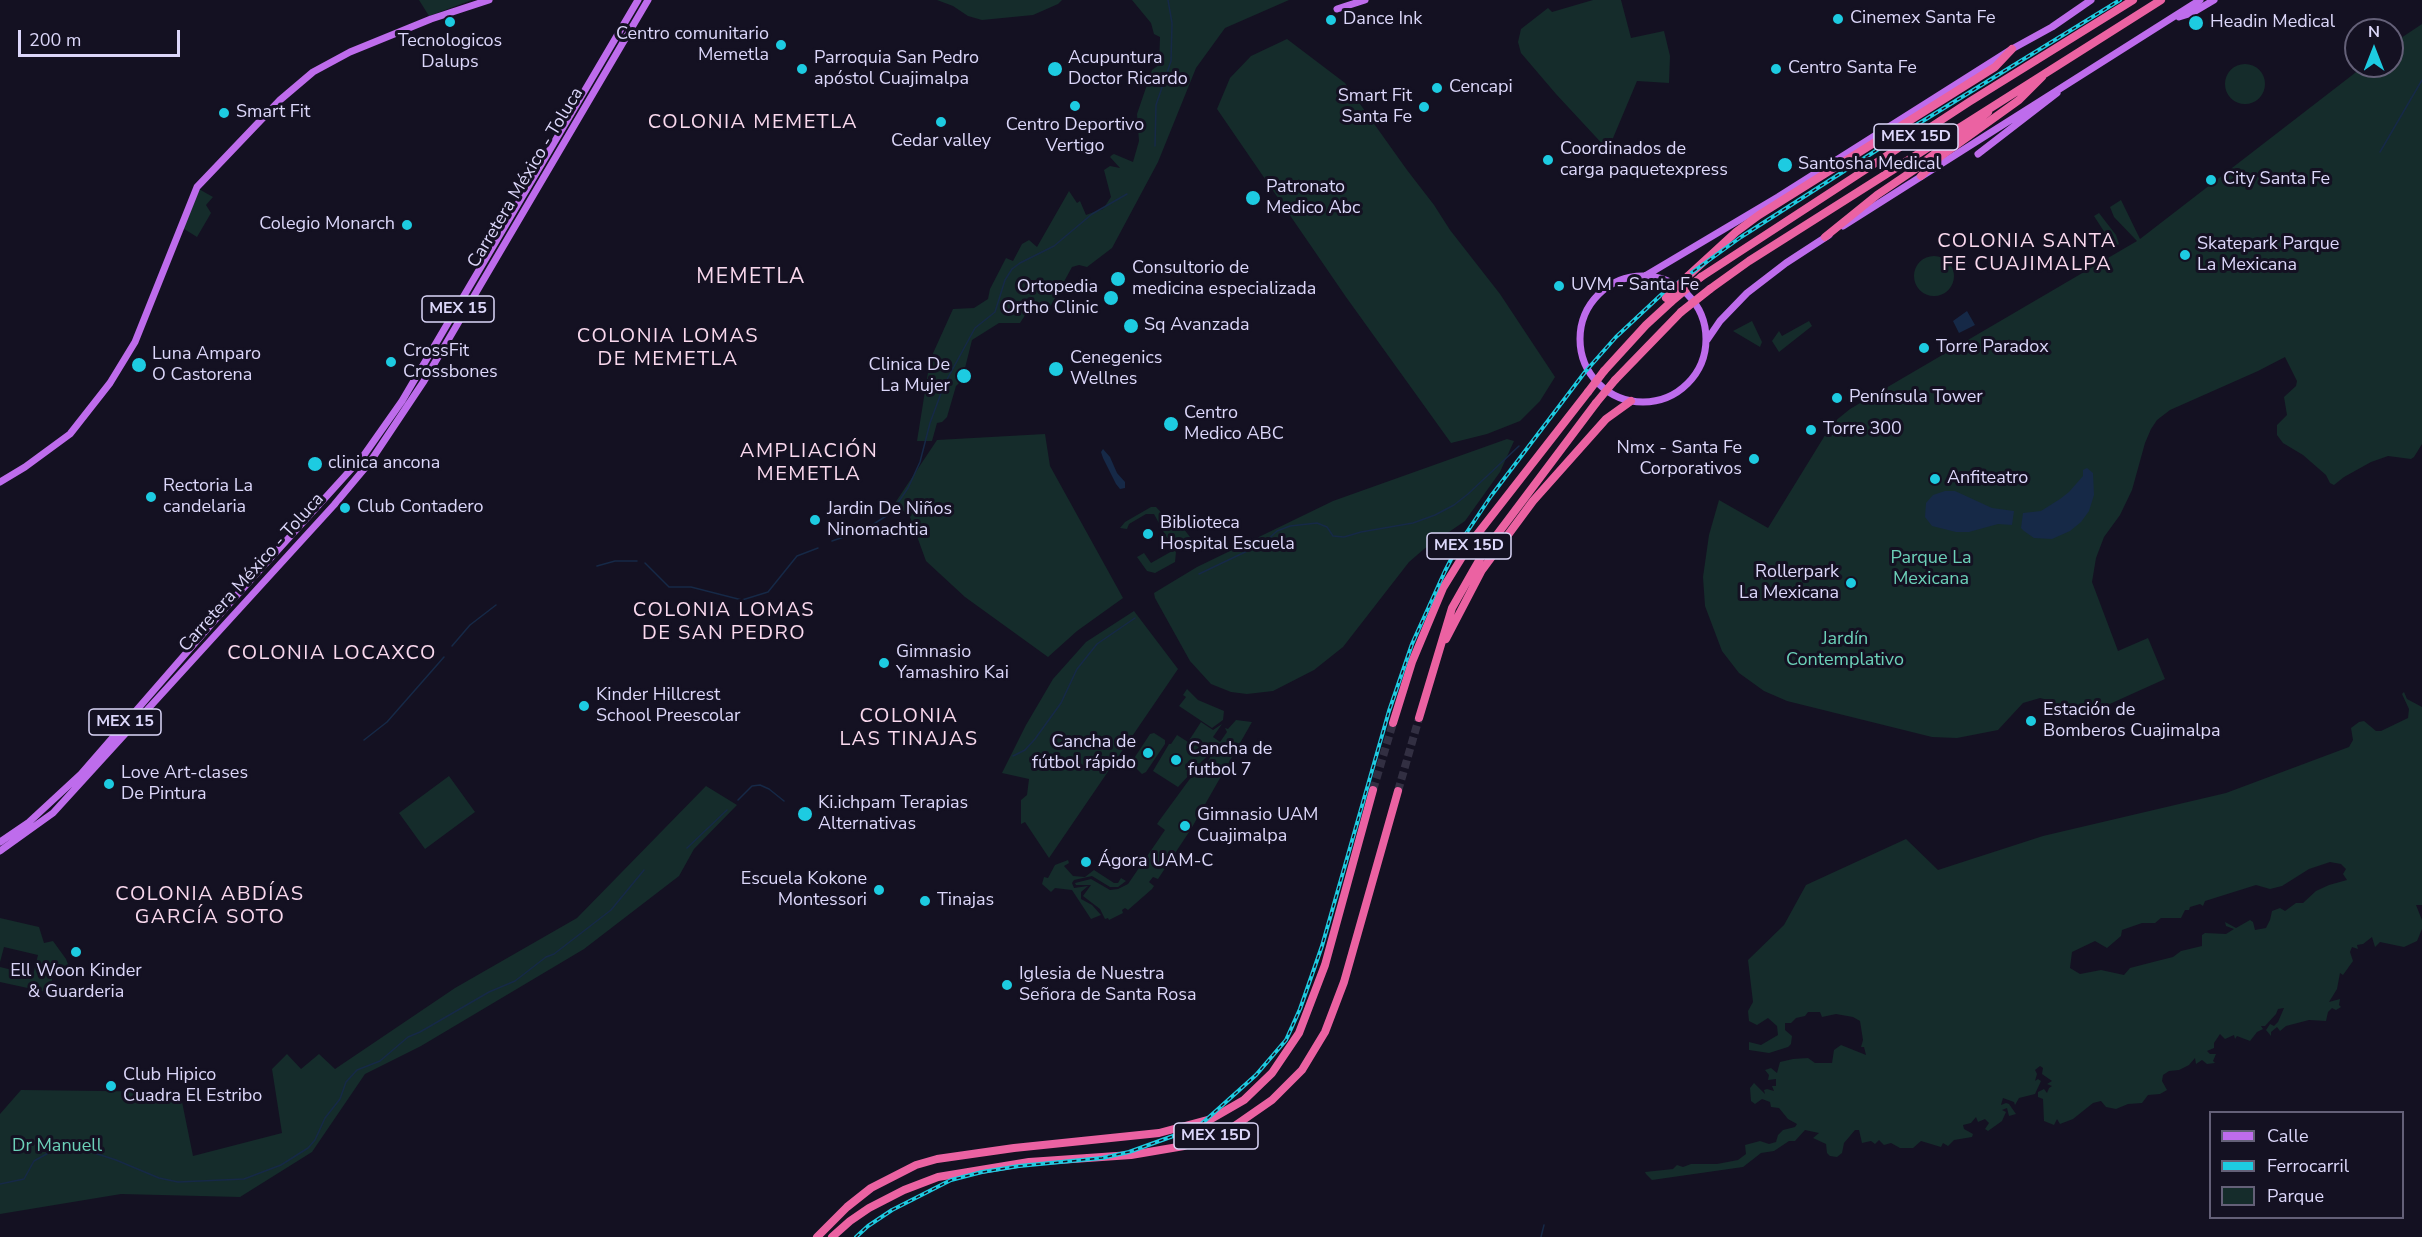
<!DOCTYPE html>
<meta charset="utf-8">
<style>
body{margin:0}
#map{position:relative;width:2422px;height:1237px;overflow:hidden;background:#141122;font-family:"Nunito Sans",sans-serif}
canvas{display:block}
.legend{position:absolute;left:2209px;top:1111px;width:195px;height:108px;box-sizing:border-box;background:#141122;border:2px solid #646078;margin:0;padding:8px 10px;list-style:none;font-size:18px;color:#dcd7fa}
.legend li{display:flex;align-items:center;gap:12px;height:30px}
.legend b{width:30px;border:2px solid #646078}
.north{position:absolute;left:2344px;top:18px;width:60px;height:60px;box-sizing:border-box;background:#141122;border:2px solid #646078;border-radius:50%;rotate:0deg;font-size:16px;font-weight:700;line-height:24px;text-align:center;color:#dcd7fa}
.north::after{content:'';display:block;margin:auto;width:21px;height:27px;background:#1dcbe1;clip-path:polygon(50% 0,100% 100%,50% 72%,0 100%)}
.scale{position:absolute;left:18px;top:30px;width:162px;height:27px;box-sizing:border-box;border:3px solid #dcd7fa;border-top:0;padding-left:8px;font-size:18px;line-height:21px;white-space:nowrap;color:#dcd7fa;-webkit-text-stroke:4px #141122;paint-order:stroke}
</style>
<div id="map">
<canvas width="2422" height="1237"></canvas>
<ul class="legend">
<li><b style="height:8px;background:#be6cec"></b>Calle</li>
<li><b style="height:8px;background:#1dcbe1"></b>Ferrocarril</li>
<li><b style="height:16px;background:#152c2b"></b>Parque</li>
</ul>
<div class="north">N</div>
<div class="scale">200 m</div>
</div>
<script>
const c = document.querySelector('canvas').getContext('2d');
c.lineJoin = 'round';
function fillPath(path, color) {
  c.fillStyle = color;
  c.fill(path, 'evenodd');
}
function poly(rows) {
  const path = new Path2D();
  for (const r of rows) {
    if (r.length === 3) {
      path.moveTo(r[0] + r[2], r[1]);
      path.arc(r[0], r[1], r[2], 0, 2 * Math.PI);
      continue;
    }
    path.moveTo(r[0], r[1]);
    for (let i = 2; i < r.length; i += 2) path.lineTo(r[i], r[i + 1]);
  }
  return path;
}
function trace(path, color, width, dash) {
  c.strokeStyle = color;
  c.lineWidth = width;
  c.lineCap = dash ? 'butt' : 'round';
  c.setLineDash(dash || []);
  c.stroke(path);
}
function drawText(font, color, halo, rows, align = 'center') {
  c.font = font + ' "Nunito Sans",sans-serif';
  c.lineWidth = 6;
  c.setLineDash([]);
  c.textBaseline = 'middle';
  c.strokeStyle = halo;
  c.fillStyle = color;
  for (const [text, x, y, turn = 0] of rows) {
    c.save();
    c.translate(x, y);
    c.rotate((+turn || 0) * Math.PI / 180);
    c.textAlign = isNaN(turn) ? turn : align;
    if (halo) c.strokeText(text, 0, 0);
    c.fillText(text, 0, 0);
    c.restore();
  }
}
const green = poly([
 [419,0,472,0,429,16],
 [937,0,1062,0,1058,4,1033,15,982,20,968,16,953,6],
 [1132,0,1289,0,1225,28,1196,68,1158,162,1112,248,1087,267,1079,265,1072,267,1049,309,1033,303,1020,323,999,323,972,340,962,380,956,386,947,417,942,422,937,423,932,441,917,441,930,360,953,309,974,308,988,299,990,289,1006,258,1013,261,1022,244,1029,240,1037,247,1069,191,1077,203,1080,201,1086,215,1103,209,1111,197,1104,170,1110,166,1120,168,1110,157,1112,155,1114,154,1133,162,1139,141,1137,114,1152,70,1159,65,1160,37,1154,34,1151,23],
 [1593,0,1621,0,1631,38,1664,31,1670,56,1669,83,1637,81,1608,150,1556,94,1521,53,1518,42,1521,29,1548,8,1552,12],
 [2422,24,2422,444,2414,457,2411,459,2388,456,2371,462,2344,477,2334,485,2330,483,2326,475,2303,455,2283,443,2277,435,2277,425,2287,415,2284,397,2296,386,2297,381,2285,357,2258,371,2170,410,2157,420,2151,429,2145,443,2132,490,2120,515,2104,537,2096,558,2092,582,2118,651,2148,638,2165,679,2083,716,2070,715,2048,700,2040,698,2023,703,1998,730,1957,738,1932,737,1787,701,1764,691,1739,673,1722,651,1705,606,1703,577,1709,535,1719,500,1768,528,1827,432,1834,422,1850,409,2137,241,2114,217,2110,207,2121,200,2140,239,2364,66,2392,66,2392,44],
 [1287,39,1345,83,1407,170,1434,205,1450,230,1500,294,1555,377,1540,401,1520,421,1487,434,1451,443,1346,297,1217,109,1230,78,1251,56],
 [2245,84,20],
 [197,188,213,197,206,205,211,213,197,237,181,227],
 [2099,213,2116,235,2119,244,2114,247,2094,216],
 [1934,276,20],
 [1752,321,1762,342,1760,347,1733,331],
 [1809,321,1812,326,1779,352,1772,341,1779,331,1782,336],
 [1045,434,1050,466,1123,598,1077,631,1048,657,965,597,926,561,910,517,895,503,937,440],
 [1507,439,1514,441,1500,472,1465,521,1424,549,1409,562,1343,647,1314,670,1273,691,1247,694,1231,692,1211,684,1190,661,1155,598,1154,593,1197,567,1333,501],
 [1151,507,1156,507,1169,521,1180,524,1190,537,1189,542,1177,549,1170,538,1167,538,1154,514,1146,514,1129,524,1127,529,1120,528,1125,522],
 [1174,550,1176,552,1175,562,1155,573,1147,571,1137,557,1144,553,1151,563],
 [1134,611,1178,669,1049,858,1025,822,1021,824,1021,800,1027,795,1029,779,1002,773,1026,725,1053,679,1086,642],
 [1187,689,1198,700,1224,711,1223,720,1212,728,1179,706,1186,697,1183,695],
 [2404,692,2407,699,2422,707,2422,905,2416,905,2422,920,2422,929,2417,941,2404,947,2380,942,2375,947,2372,937,2363,944,2357,945,2358,949,2352,947,2350,952,2353,961,2343,975,2340,973,2337,989,2329,1002,2340,999,2339,1005,2341,1007,2336,1010,2332,1008,2328,1012,2326,1021,2309,1020,2286,1026,2280,1031,2277,1027,2271,1032,2271,1036,2266,1030,2270,1024,2274,1026,2278,1022,2284,1008,2278,1009,2276,1014,2265,1026,2261,1026,2263,1029,2257,1032,2250,1041,2237,1036,2235,1039,2234,1035,2225,1039,2220,1034,2214,1043,2214,1048,2207,1051,2210,1054,2216,1054,2213,1061,2215,1063,2207,1064,2202,1060,2196,1064,2195,1058,2189,1065,2179,1070,2169,1071,2163,1075,2162,1081,2167,1090,2160,1094,2148,1095,2142,1103,2128,1104,2116,1109,2106,1107,2101,1101,2093,1103,2073,1119,2060,1124,2057,1119,2054,1125,2044,1121,2043,1099,2038,1097,2038,1092,2044,1089,2047,1093,2049,1088,2052,1086,2047,1084,2052,1081,2042,1074,2043,1068,2040,1066,2035,1070,2037,1074,2035,1081,2038,1079,2041,1081,2035,1094,2019,1098,2015,1105,2014,1102,2003,1098,2001,1105,2006,1103,2009,1104,2016,1114,2009,1116,2007,1108,2002,1110,2006,1112,2002,1121,1988,1131,1985,1129,1989,1123,1985,1119,1978,1122,1976,1117,1971,1123,1963,1125,1964,1129,1973,1134,1972,1137,1954,1140,1948,1146,1943,1143,1941,1147,1921,1141,1913,1148,1900,1148,1891,1143,1884,1145,1879,1140,1875,1144,1871,1141,1862,1143,1859,1130,1855,1130,1844,1143,1842,1153,1837,1157,1830,1156,1827,1153,1826,1144,1813,1138,1819,1133,1805,1130,1795,1141,1789,1141,1774,1151,1761,1153,1743,1167,1652,1180,1646,1174,1645,1172,1673,1169,1677,1165,1683,1167,1691,1164,1717,1164,1738,1160,1746,1154,1745,1145,1760,1141,1769,1144,1776,1142,1778,1135,1783,1130,1795,1127,1797,1124,1788,1119,1779,1108,1771,1107,1770,1102,1762,1099,1755,1104,1751,1101,1750,1088,1754,1083,1765,1094,1764,1090,1767,1089,1774,1091,1772,1086,1776,1086,1776,1079,1768,1080,1769,1075,1765,1070,1771,1068,1777,1073,1780,1062,1793,1059,1808,1058,1815,1063,1832,1063,1834,1050,1841,1045,1866,1055,1864,1047,1861,1047,1863,1040,1860,1021,1853,1017,1836,1014,1822,1017,1820,1012,1808,1012,1805,1016,1796,1018,1791,1023,1785,1023,1785,1030,1792,1036,1791,1044,1788,1047,1769,1053,1749,1050,1749,1042,1761,1045,1778,1035,1777,1026,1768,1018,1757,1025,1749,1021,1748,1011,1753,1002,1748,960,1784,925,1806,885,1906,839,1938,870,2043,836,2226,793,2349,747,2353,740,2351,728,2359,722,2364,721,2376,731,2381,731,2408,718,2409,709,2402,694],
 [2330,862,2341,864,2346,869,2343,874,2347,880,2329,885,2316,891,2303,903,2296,903,2285,911,2280,908,2272,911,2270,920,2266,928,2255,930,2253,922,2250,920,2236,928,2225,922,2226,926,2234,929,2226,934,2205,933,2202,935,2202,946,2181,951,2173,957,2157,961,2130,968,2124,975,2101,970,2080,974,2070,968,2072,952,2095,941,2107,948,2121,936,2122,930,2142,923,2155,923,2161,918,2181,918,2185,910,2189,910,2190,907,2200,904,2203,906,2205,901,2256,885,2270,889,2282,886,2309,869],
 [1236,720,1252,722,1191,829,1158,879,1153,877,1149,882,1154,886,1152,889,1128,910,1125,908,1122,910,1123,913,1109,920,1108,918,1105,919,1100,909,1083,896,1091,885,1076,885,1075,883,1091,879,1110,890,1118,889,1128,884,1165,830,1157,824,1159,821,1189,780,1208,761,1214,751,1202,761,1178,787,1153,771,1169,744,1171,744,1177,735,1188,742,1201,722,1213,730,1222,724,1213,737,1220,742,1227,732,1225,728,1228,729],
 [1154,733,1165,740,1165,744,1146,772,1142,774,1131,763,1150,734],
 [449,776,475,812,425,849,399,813],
 [706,786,737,805,694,849,679,876,584,949,421,1046,365,1074,312,1152,240,1197,121,1194,0,1214,0,1114,21,1090,180,1092,193,1156,282,1133,272,1069,287,1054,301,1069,319,1054,335,1069,455,988,577,918],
 [1068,860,1069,863,1064,866,1073,876,1085,877,1094,870,1114,883,1118,883,1121,878,1126,881,1118,887,1110,887,1092,876,1074,880,1072,883,1074,888,1088,886,1081,892,1081,899,1092,905,1101,915,1091,919,1072,890,1055,888,1051,892,1042,884,1044,877,1048,878,1055,865],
 [0,918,39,927,44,943,53,941,66,959,72,975,54,971,50,989,46,992,0,982,0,967,33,975,38,955,4,947,0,962]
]);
const water = poly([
 [1967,311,1975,325,1959,333,1953,321],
 [1103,449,1110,457,1117,473,1125,482,1125,488,1120,489,1116,484,1103,458,1101,452],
 [2087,468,2093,473,2094,495,2089,511,2081,522,2070,531,2052,539,2034,538,2024,531,2021,528,2023,513,2041,511,2060,499,2069,492,2083,476,2083,470],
 [1945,491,1955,491,1992,508,2014,511,2012,525,1998,524,1969,532,1956,532,1932,526,1925,517,1926,503,1933,495]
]);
const stream = poly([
 [1155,146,1156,105,1171,61,1172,23,1168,0],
 [2380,152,2422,80],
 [832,541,864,530,891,513,908,488,920,462,930,423,944,385,975,328,995,312,1005,280,1012,269,1020,263,1054,246,1092,214,1127,194],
 [645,563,669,587,691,587,742,600,768,592,797,556,818,548],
 [597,566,615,561,637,561],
 [1199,574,1264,543,1277,531,1290,526,1317,523,1327,527,1333,536,1344,537,1361,532,1413,523,1435,515,1454,505,1468,494,1519,446],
 [452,646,470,625,496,605],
 [364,740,387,722,444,657],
 [1013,756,1025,750,1035,739,1061,703,1077,669,1097,644,1135,618],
 [738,800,752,786,760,785,769,789,784,801],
 [687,848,727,810],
 [0,1184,24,1179,34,1161,59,1147,70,1145,116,1160,159,1178,178,1182,244,1179,281,1165,308,1148,315,1140,325,1118,340,1099,346,1082,357,1070,380,1061,408,1037,420,1032,489,992,515,981,546,957,554,954,611,910,644,870],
 [1541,1237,1544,1225]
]);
const highwayTunnel = poly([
 [1373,790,1393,723],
 [1398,791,1419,718]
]);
const major = poly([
 [1337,9,1365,0],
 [2179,17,2192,13,2214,0],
 [1978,154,2057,93],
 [1843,226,2200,0],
 [1643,339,63],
 [1645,276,1778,197,2012,49,2052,27,2091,0],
 [1707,340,1720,321,1747,293,1786,263,1829,235],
 [0,482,25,467,70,434,110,383,135,342,197,187,280,100,313,72,350,52,431,19,489,0],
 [0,842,28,823,81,774,228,605,364,455,402,401,638,0],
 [0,851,53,813,334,505,370,462,424,381,648,0]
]);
const highway = poly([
 [1921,176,1941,156,2019,100,2042,77],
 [1825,237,1877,195,1914,170,1988,112],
 [1688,276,1736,232,1759,215,1995,67,2012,49],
 [1701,277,1969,102,2133,0],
 [1710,289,1749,261,2161,0],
 [1604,371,1646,325,1671,302],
 [1615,380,1681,312],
 [1446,639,1482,570,1533,501,1606,419,1631,401],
 [1419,718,1452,608,1473,571,1484,552,1596,403],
 [1393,723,1412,662,1443,588,1472,541,1588,392],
 [817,1237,847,1207,871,1188,916,1165,937,1159,1014,1148,1159,1133,1211,1119,1244,1100,1272,1073,1299,1033,1325,965,1373,790],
 [832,1237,850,1221,869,1208,904,1190,938,1177,1029,1162,1131,1155,1184,1146,1223,1134,1272,1100,1302,1070,1325,1032,1344,982,1398,791]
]);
const rail = poly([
 [856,1237,868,1226,892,1210,951,1180,982,1172,1019,1166,1102,1158,1129,1152,1198,1127,1256,1075,1286,1040,1300,1009,1322,946,1389,711,1412,644,1445,571,1459,544,1491,496,1585,372,1616,337,1662,294,1741,237,1913,127,2120,0]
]);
const highwayBridge = poly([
 [1666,298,1688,276],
 [1671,302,1701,277],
 [1681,312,1710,289],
 [1588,392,1604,371],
 [1596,403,1615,380]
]);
const markers = [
 [1838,19,6,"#1dcbe1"],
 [1331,20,6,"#1dcbe1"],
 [450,22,6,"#1dcbe1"],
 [2196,23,8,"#1dcbe1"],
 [781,45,6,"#1dcbe1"],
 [802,69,6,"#1dcbe1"],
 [1055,69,8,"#1dcbe1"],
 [1776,69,6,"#1dcbe1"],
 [1437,88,6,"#1dcbe1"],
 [1075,106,6,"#1dcbe1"],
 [1424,107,6,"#1dcbe1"],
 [224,113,6,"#1dcbe1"],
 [941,122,6,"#1dcbe1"],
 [1548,160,6,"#1dcbe1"],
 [1785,165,8,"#1dcbe1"],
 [2211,180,6,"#1dcbe1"],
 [1253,198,8,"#1dcbe1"],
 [407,225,6,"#1dcbe1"],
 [2185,255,6,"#1dcbe1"],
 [1118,279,8,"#1dcbe1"],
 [1559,286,6,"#1dcbe1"],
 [1111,298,8,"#1dcbe1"],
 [1131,326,8,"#1dcbe1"],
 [1924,348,6,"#1dcbe1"],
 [391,362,6,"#1dcbe1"],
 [139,365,8,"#1dcbe1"],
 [1056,369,8,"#1dcbe1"],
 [964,376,8,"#1dcbe1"],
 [1837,398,6,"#1dcbe1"],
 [1171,424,8,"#1dcbe1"],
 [1811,430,6,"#1dcbe1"],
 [1754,459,6,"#1dcbe1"],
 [315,464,8,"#1dcbe1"],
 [1935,479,6,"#1dcbe1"],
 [151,497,6,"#1dcbe1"],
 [345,508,6,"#1dcbe1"],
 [815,520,6,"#1dcbe1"],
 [1148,534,6,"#1dcbe1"],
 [1851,583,6,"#1dcbe1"],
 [884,663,6,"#1dcbe1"],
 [584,706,6,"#1dcbe1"],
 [2031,721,6,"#1dcbe1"],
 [1148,753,6,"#1dcbe1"],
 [1176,760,6,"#1dcbe1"],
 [109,784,6,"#1dcbe1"],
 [805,814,8,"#1dcbe1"],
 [1185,826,6,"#1dcbe1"],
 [1086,862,6,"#1dcbe1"],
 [879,890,6,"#1dcbe1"],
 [925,901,6,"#1dcbe1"],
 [76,952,6,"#1dcbe1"],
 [1007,985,6,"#1dcbe1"],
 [111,1086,6,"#1dcbe1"]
];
const shields = [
 [1916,137,84],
 [458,309,72],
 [1469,546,84],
 [125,722,72],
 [1216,1136,84]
];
const shieldNames = [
 ["MEX 15D",1916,137],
 ["MEX 15",458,309],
 ["MEX 15D",1469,546],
 ["MEX 15",125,722],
 ["MEX 15D",1216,1136]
];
const poiNames = [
 ["Cinemex Santa Fe",1850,19],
 ["Dance Ink",1343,20],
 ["Headin Medical",2210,23],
 ["Centro comunitario",769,35,"right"],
 ["Memetla",769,56,"right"],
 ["Tecnologicos",450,42,"center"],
 ["Dalups",450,63,"center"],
 ["Parroquia San Pedro",814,59],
 ["apóstol Cuajimalpa",814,80],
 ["Acupuntura",1068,59],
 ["Doctor Ricardo",1068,80],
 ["Centro Santa Fe",1788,69],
 ["Cencapi",1449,88],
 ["Smart Fit",1412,97,"right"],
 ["Santa Fe",1412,118,"right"],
 ["Smart Fit",236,113],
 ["Centro Deportivo",1075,126,"center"],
 ["Vertigo",1075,147,"center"],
 ["Cedar valley",941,142,"center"],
 ["Coordinados de",1560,150],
 ["carga paquetexpress",1560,171],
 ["Santosha Medical",1798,165],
 ["City Santa Fe",2223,180],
 ["Patronato",1266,188],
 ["Medico Abc",1266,209],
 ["Colegio Monarch",395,225,"right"],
 ["Skatepark Parque",2197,245],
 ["La Mexicana",2197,266],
 ["Consultorio de",1132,269],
 ["medicina especializada",1132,290],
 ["UVM - Santa Fe",1571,286],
 ["Ortopedia",1098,288,"right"],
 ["Ortho Clinic",1098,309,"right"],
 ["Sq Avanzada",1144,326],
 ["Torre Paradox",1936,348],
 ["CrossFit",403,352],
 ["Crossbones",403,373],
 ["Luna Amparo",152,355],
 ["O Castorena",152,376],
 ["Cenegenics",1070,359],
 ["Wellnes",1070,380],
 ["Clinica De",950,366,"right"],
 ["La Mujer",950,387,"right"],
 ["Península Tower",1849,398],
 ["Centro",1184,414],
 ["Medico ABC",1184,435],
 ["Torre 300",1823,430],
 ["Nmx - Santa Fe",1742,449,"right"],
 ["Corporativos",1742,470,"right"],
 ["clinica ancona",328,464],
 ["Anfiteatro",1947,479],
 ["Rectoria La",163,487],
 ["candelaria",163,508],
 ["Club Contadero",357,508],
 ["Jardin De Niños",827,510],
 ["Ninomachtia",827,531],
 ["Biblioteca",1160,524],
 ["Hospital Escuela",1160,545],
 ["Rollerpark",1839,573,"right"],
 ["La Mexicana",1839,594,"right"],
 ["Gimnasio",896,653],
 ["Yamashiro Kai",896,674],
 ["Kinder Hillcrest",596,696],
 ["School Preescolar",596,717],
 ["Estación de",2043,711],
 ["Bomberos Cuajimalpa",2043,732],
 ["Cancha de",1136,743,"right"],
 ["fútbol rápido",1136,764,"right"],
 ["Cancha de",1188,750],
 ["futbol 7",1188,771],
 ["Love Art-clases",121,774],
 ["De Pintura",121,795],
 ["Ki.ichpam Terapias",818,804],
 ["Alternativas",818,825],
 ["Gimnasio UAM",1197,816],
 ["Cuajimalpa",1197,837],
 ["Ágora UAM-C",1098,862],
 ["Escuela Kokone",867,880,"right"],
 ["Montessori",867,901,"right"],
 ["Tinajas",937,901],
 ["Ell Woon Kinder",76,972,"center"],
 ["& Guarderia",76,993,"center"],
 ["Iglesia de Nuestra",1019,975],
 ["Señora de Santa Rosa",1019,996],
 ["Club Hipico",123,1076],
 ["Cuadra El Estribo",123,1097]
];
const streetNames = [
 ["Carretera México - Toluca",526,178,-59],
 ["Carretera México - Toluca",252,573,-48]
];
const parkNames = [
 ["Parque La",1931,559],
 ["Mexicana",1931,580],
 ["Jardín",1845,640],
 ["Contemplativo",1845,661],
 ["Dr Manuell",57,1147]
];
const neighbourhoodNames = [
 ["COLONIA MEMETLA",753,123],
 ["COLONIA SANTA",2027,242],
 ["FE CUAJIMALPA",2027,265],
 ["COLONIA LOMAS",668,337],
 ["DE MEMETLA",668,360],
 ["AMPLIACIÓN",809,452],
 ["MEMETLA",809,475],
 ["COLONIA LOMAS",724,611],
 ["DE SAN PEDRO",724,634],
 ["COLONIA LOCAXCO",332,654],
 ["COLONIA",909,717],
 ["LAS TINAJAS",909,740],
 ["COLONIA ABDÍAS",210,895],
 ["GARCÍA SOTO",210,918]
];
const quarterNames = [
 ["MEMETLA",751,278]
];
fillPath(green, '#152c2b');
fillPath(water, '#162947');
trace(stream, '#162947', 1.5);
trace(highwayTunnel, '#322f42', 8, [8, 4]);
trace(major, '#be6cec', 7);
trace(highway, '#eb62a2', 8);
trace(rail, '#1dcbe1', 4);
trace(rail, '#141122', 1.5, [4.5]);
trace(highwayBridge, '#eb62a2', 8);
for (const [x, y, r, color] of markers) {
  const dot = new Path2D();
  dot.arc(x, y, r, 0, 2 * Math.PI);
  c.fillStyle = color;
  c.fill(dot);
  trace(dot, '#141122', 2);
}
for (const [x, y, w] of shields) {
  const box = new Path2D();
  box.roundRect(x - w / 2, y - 13, w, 26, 4.5);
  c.fillStyle = '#141122';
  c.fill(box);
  trace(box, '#dcd7fa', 1.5);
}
drawText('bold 16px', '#dcd7fa', null, shieldNames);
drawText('18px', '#dcd7fa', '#141122', poiNames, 'left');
drawText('18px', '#dcd7fa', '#141122', streetNames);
drawText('18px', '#6cd1b9', '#141122', parkNames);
c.letterSpacing = '1.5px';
drawText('20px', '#fad9ee', '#141122', neighbourhoodNames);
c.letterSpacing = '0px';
c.letterSpacing = '1.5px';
drawText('21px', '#fad9ee', '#141122', quarterNames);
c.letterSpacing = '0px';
</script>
